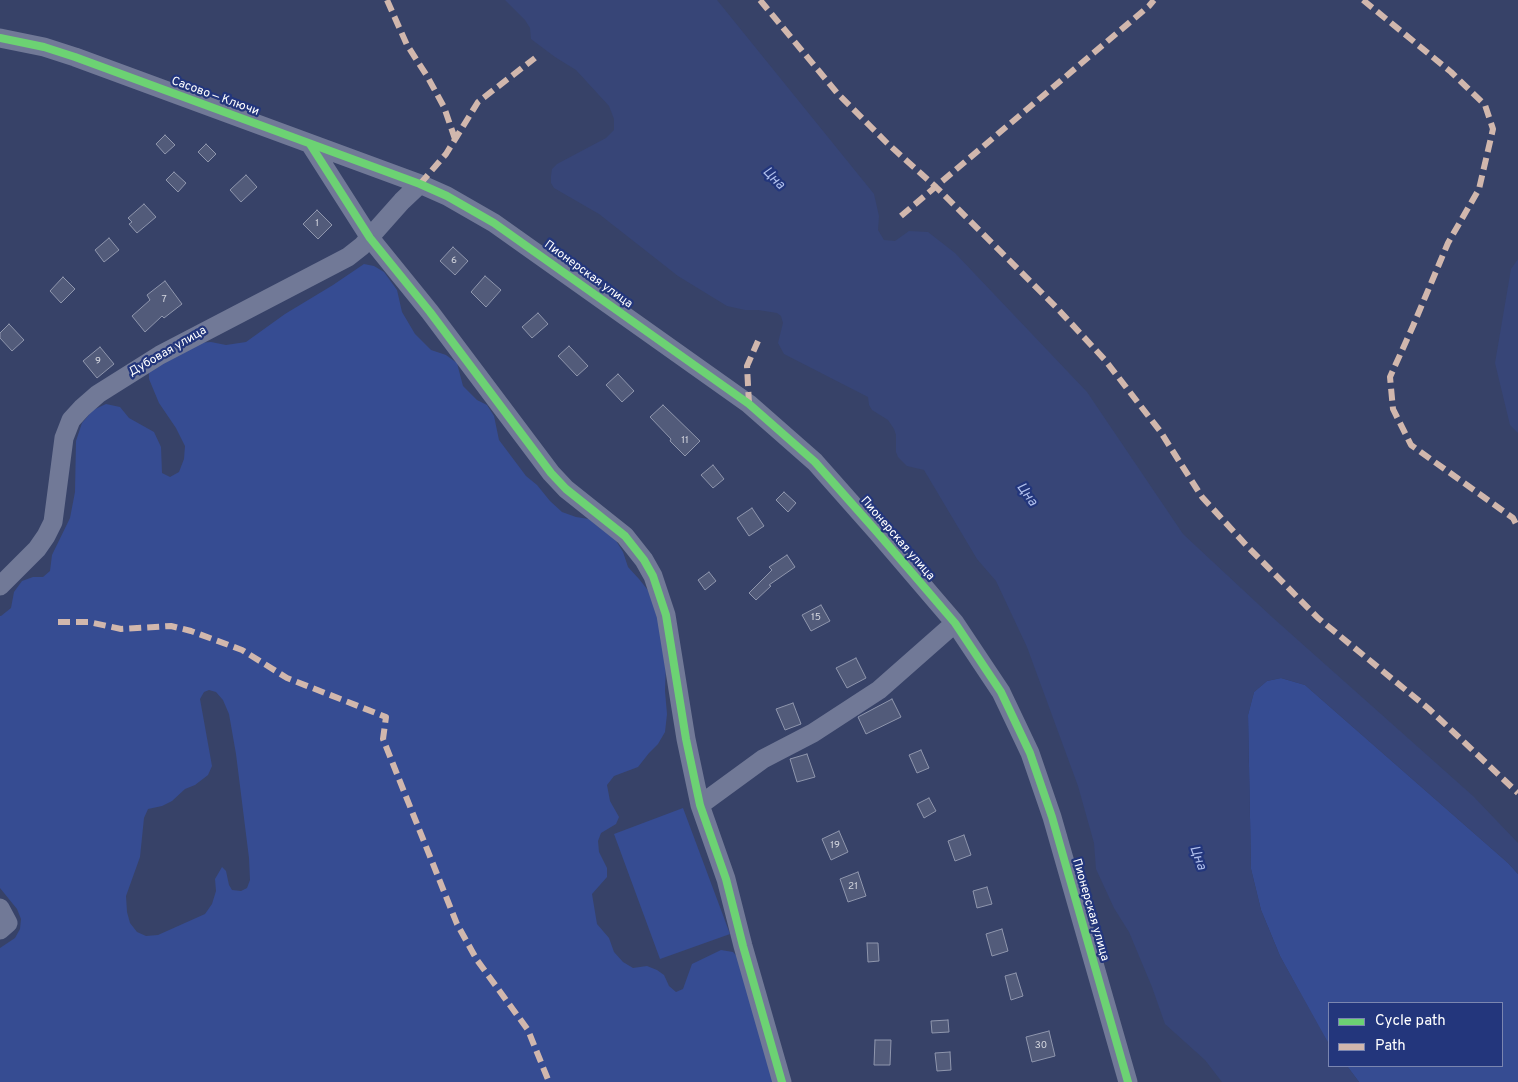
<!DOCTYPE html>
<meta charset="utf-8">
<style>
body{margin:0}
#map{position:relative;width:1518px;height:1082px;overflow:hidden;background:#374268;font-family:Overpass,sans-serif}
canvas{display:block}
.legend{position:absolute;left:1328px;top:1002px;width:175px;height:65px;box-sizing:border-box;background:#23367c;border:1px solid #7b86b0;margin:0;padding:6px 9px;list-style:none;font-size:15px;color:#fff}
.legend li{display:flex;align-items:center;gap:10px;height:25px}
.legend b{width:25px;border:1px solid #7b86b0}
</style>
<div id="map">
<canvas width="1518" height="1082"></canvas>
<ul class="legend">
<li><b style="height:6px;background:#6cd273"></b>Cycle path</li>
<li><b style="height:6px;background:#d1b7ad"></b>Path</li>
</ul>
</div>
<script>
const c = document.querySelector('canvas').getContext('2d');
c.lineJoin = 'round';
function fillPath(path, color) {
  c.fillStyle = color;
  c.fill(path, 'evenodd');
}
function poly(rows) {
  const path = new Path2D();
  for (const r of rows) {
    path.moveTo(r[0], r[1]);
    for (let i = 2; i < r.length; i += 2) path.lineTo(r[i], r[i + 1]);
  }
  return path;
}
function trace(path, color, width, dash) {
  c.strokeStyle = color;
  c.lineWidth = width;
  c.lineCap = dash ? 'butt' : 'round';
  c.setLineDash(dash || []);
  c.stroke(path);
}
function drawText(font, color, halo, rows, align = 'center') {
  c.font = font + ' Overpass,sans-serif';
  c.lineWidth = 4.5;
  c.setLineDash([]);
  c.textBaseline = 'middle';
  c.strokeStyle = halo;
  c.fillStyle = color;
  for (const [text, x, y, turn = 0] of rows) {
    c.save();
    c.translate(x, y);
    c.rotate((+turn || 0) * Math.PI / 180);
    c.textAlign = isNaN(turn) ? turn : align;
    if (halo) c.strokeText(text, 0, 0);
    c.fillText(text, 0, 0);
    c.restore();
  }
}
const green = poly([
 [364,264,374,266,384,272,397,290,402,312,415,334,431,350,446,355,457,363,463,386,477,400,487,405,494,416,499,440,526,476,537,485,550,501,562,512,576,517,589,519,615,539,623,552,628,567,639,579,651,594,658,611,666,662,665,691,667,714,665,732,658,744,649,753,638,767,614,776,607,785,610,801,619,817,616,824,601,833,598,841,599,852,607,868,607,877,592,894,597,924,609,938,614,952,623,962,633,968,647,966,657,970,664,975,669,986,676,992,683,989,692,964,721,950,733,952,741,961,774,1082,0,1082,0,948,15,938,20,929,21,919,17,909,0,888,0,616,1,616,11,608,14,592,22,581,33,577,43,577,50,571,52,555,70,518,75,492,76,441,82,423,93,410,106,404,120,407,129,418,154,432,161,447,162,473,170,477,179,472,184,459,185,446,176,428,159,403,149,379,149,371,197,343,211,342,226,345,246,342,285,314,333,285],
 [209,690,216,692,223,700,229,714,236,754,249,858,250,880,247,888,241,891,232,890,229,885,226,871,222,867,215,879,216,891,212,904,205,914,158,935,146,936,137,932,130,923,127,912,126,896,140,857,144,818,148,809,162,806,172,801,185,789,195,785,208,775,212,766,200,699,204,692],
 [1281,678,1305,685,1508,863,1518,874,1518,1082,1359,1082,1347,1066,1502,1066,1502,1003,1329,1003,1329,1044,1324,1037,1280,956,1261,910,1251,869,1248,715,1254,692,1267,681],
 [683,808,730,934,660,959,614,834]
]);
const water = poly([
 [505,0,717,0,874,194,879,216,878,230,884,240,895,241,909,231,928,232,955,253,1087,392,1183,534,1272,617,1473,796,1518,843,1518,874,1508,863,1305,685,1281,678,1267,681,1254,692,1248,715,1251,869,1261,910,1280,956,1329,1044,1329,1066,1347,1066,1359,1082,1222,1082,1205,1060,1165,1024,1152,987,1129,932,1114,908,1096,869,1094,843,1078,786,1027,647,996,581,977,559,924,470,907,466,898,457,896,452,896,435,894,429,888,420,872,410,869,405,868,397,784,354,778,343,783,323,781,316,777,313,758,310,745,310,727,306,678,276,599,214,554,188,551,183,551,176,552,169,557,164,606,138,614,130,614,119,609,106,576,70,555,57,531,39,530,28,525,20],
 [1518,259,1518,433,1510,425,1495,363,1511,269]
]);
const building = poly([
 [165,135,175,145,165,154,156,144,165,135],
 [206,144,216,154,208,162,198,152,206,144],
 [174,172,186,183,178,192,166,180,174,172],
 [246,175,257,187,241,202,230,190,246,175],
 [144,204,156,217,137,233,129,224,132,222,128,218,144,204],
 [317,210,332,225,318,239,303,224,317,210],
 [109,238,119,250,104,262,95,250,109,238],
 [453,247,468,261,455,275,440,261,453,247],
 [485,276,501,290,486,307,471,292,485,276],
 [63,277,75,289,61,303,50,291,63,277],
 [165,281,182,304,164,318,162,316,145,332,132,316,150,300,147,295,165,281],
 [538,313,548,324,532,338,522,327,538,313],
 [9,324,24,340,12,351,0,338,0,333,9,324],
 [569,346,588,366,577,376,558,356,569,346],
 [100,347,114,364,97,378,83,361,100,347],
 [618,374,634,391,622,402,606,385,618,374],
 [663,405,700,441,685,456,670,441,671,439,650,417,663,405],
 [713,465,724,479,713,488,701,475,713,465],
 [784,492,796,503,788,512,776,500,784,492],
 [752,508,764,526,749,536,737,518,752,508],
 [787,555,795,567,769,585,771,586,756,600,749,593,772,570,769,567,787,555],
 [709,572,716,581,705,590,698,580,709,572],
 [821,605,830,621,811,631,802,615,821,605],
 [856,658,866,678,847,688,836,668,856,658],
 [892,699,901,717,866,734,858,717,892,699],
 [793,703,801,724,785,730,776,709,793,703],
 [921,750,929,768,917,773,909,755,921,750],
 [807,754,815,777,797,782,790,759,807,754],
 [929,798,936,811,924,818,917,804,929,798],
 [839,831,848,852,831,860,822,839,839,831],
 [964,835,971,855,955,861,948,841,964,835],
 [858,872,866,896,848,902,840,879,858,872],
 [987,887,992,904,977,908,973,891,987,887],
 [1002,929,1008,951,992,956,986,934,1002,929],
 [867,943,878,943,879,961,868,962,867,943],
 [1016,973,1023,996,1011,1000,1005,976,1016,973],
 [948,1020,949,1032,932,1033,931,1021,948,1020],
 [1049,1031,1055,1056,1032,1062,1026,1037,1049,1031],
 [875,1040,891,1040,890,1065,874,1065,875,1040],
 [950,1052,951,1070,937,1071,935,1053,950,1052]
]);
const minor = poly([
 [0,38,44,47,75,57,420,184,447,196,494,223,749,404,815,462,877,532,955,623,1001,692,1030,753,1052,817,1128,1082],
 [310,144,370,238,430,312,551,473,566,489,625,536,644,560,653,576,666,615,686,739,700,805,726,879,743,946,782,1082],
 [0,586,37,549,46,536,53,522,64,438,71,420,82,408,98,394,160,355,348,257,362,246,402,201,420,184],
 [700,805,763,759,813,733,879,690,955,623],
 [0,908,8,923,0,930]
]);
const quiet = poly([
 [387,0,407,45,427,76,444,107,455,139],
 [760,0,838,94,887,143,936,187,1056,307,1105,360,1160,431,1202,497,1247,546,1318,618,1429,709,1518,793],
 [1363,0,1451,72,1485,105,1493,129,1479,189,1448,243,1413,326,1390,377,1393,409,1411,445,1513,518,1518,528],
 [420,184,446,154,478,102,535,58],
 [901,216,1149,6,1154,0],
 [749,404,747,366,758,341],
 [58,622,89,622,121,629,171,626,191,631,242,650,287,678,386,717,383,739,457,924,477,960,528,1030,549,1082]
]);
const cycleway = poly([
 [0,38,44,47,75,57,420,184,447,196,494,223,749,404,815,462,877,532,955,623,1001,692,1030,753,1052,817,1128,1082],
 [310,144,370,238,430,312,551,473,566,489,625,536,644,560,653,576,666,615,686,739,700,805,726,879,743,946,782,1082]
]);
const numberNames = [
 ["1",317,224],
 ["6",454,261],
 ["7",164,300],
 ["9",98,362],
 ["11",685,441],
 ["15",816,618],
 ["19",835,846],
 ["21",853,887],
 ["30",1041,1046]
];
const streetNames = [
 ["Сасово — Ключи",215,97,20],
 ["Пионерская улица",588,275,36],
 ["Дубовая улица",168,352,-30],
 ["Пионерская улица",897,539,49],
 ["Пионерская улица",1090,910,74]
];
const waterNames = [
 ["Цна",773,179,45],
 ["Цна",1026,495,54],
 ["Цна",1197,858,70]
];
fillPath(green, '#364c92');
fillPath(water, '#374577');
fillPath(building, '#525b7a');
trace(building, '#8f96ad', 1);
trace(minor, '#717997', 19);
trace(quiet, '#d1b7ad', 6, [12, 6]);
trace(cycleway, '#6cd273', 8);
drawText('10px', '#d4d6de', null, numberNames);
drawText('12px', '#fff', '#23367c', streetNames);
drawText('italic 14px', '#b1c0ed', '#23367c', waterNames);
</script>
